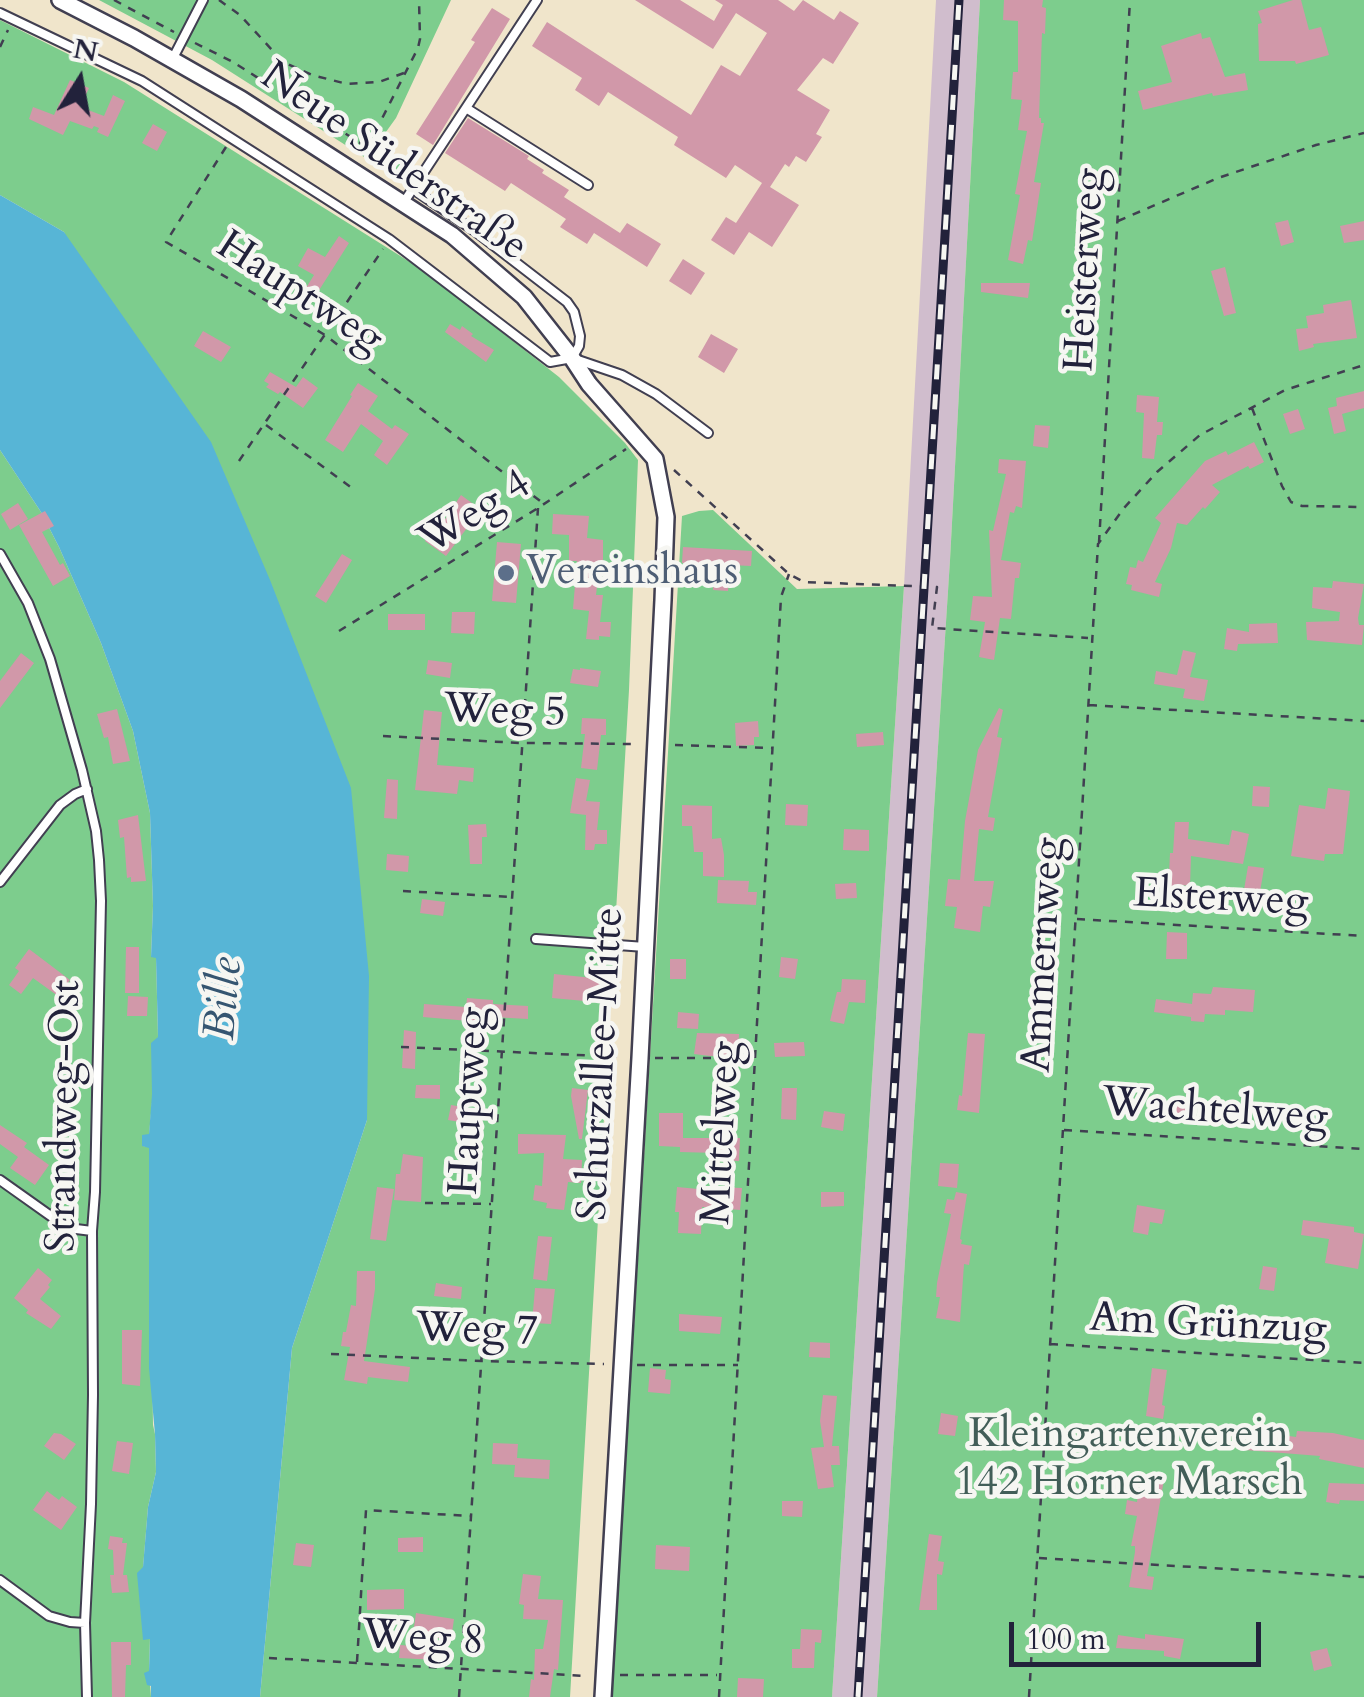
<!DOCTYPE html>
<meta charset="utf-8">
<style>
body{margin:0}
#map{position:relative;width:1364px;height:1697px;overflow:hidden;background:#f0e5cb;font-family:Cardo,serif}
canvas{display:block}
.north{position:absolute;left:30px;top:30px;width:100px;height:100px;-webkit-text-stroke:8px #f6f6f2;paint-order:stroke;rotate:11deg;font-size:28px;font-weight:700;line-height:40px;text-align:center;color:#22223b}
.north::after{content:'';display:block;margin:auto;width:35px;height:45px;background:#22223b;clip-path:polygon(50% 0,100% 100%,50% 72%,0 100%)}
.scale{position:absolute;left:1009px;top:1622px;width:252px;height:45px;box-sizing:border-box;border:5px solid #22223b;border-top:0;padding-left:12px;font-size:30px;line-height:35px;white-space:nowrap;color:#22223b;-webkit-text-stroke:8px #f6f6f2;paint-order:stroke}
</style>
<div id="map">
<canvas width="1364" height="1697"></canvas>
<div class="north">N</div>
<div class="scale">100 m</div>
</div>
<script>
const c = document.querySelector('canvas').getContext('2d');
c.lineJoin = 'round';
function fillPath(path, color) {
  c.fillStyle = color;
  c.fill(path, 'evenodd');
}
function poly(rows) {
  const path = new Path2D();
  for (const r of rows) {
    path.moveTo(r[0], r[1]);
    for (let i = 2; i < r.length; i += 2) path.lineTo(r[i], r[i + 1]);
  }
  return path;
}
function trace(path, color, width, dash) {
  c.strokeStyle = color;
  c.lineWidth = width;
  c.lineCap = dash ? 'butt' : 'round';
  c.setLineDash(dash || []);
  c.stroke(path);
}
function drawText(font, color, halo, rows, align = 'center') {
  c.font = font + ' Cardo,serif';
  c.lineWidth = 9;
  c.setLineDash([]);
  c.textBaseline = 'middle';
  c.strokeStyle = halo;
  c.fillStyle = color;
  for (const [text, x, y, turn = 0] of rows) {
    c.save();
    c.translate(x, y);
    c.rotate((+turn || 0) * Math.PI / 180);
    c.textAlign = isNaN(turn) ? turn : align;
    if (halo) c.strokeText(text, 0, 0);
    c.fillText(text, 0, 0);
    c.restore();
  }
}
const industrial = poly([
 [936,0,980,0,950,560,877,1697,832,1697,904,586]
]);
const green = poly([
 [99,0,451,0,396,118,378,143,407,167,394,176,212,60],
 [980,0,1364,0,1364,1697,877,1697,950,560],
 [0,20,124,82,421,269,559,377,625,443,638,460,629,690,570,1697,260,1697,292,1348,367,1120,64,232,0,195],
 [0,450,41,512,59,547,101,643,133,731,150,813,153,906,151,956,156,957,158,1037,149,1135,143,1146,149,1147,153,1425,155,1434,156,1472,148,1507,143,1568,144,1639,150,1638,149,1671,151,1697,0,1697],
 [713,510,797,589,904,586,832,1697,612,1697,682,516,699,511]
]);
const water = poly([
 [0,195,64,232,211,442,270,580,351,788,369,976,367,1120,292,1348,260,1697,151,1697,151,1686,147,1685,144,1673,149,1671,150,1639,143,1640,137,1573,143,1567,148,1507,156,1472,155,1434,149,1368,149,1148,142,1146,142,1135,149,1134,152,1094,151,1043,158,1037,156,958,151,957,153,906,150,813,133,731,101,643,59,547,41,512,0,450]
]);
const building = poly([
 [635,0,680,0,714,21,723,5,715,0,778,0,794,11,803,0,834,20,840,11,859,23,833,64,823,58,797,90,830,110,816,134,822,137,806,162,796,156,789,167,785,164,770,187,799,205,772,247,749,232,734,255,711,240,726,217,736,223,762,183,735,165,726,178,674,145,678,137,608,92,599,106,575,90,582,78,532,46,547,22,691,115,721,65,740,76,767,33,736,13,713,49],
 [1004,0,1043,0,1042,7,1046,8,1045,34,1042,33,1039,118,1041,118,1041,123,1044,123,1034,182,1041,183,1032,241,1028,240,1023,264,1008,260,1020,195,1015,194,1027,131,1018,130,1022,100,1011,99,1013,72,1018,72,1018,21,1003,20],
 [1293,0,1301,0,1309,30,1321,27,1329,55,1296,64,1295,61,1259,61,1258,24,1262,23,1258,11],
 [492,8,510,19,433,145,416,134,475,42,471,40],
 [1201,33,1202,39,1210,37,1225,77,1245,73,1248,90,1213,96,1212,93,1143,110,1138,91,1172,82,1161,46],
 [70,80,89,88,80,107,104,116,113,95,125,101,108,137,97,132,99,128,94,126,92,129,70,121,63,135,29,119,33,107,54,115],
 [468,118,529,156,527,159,544,170,542,173,569,190,564,197,620,233,627,223,661,244,647,267,594,233,587,244,560,227,566,219,511,183,505,191,445,153],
 [153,124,167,132,157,151,142,143],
 [1288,220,1294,242,1281,246,1275,223],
 [1364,221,1364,240,1344,243,1340,226],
 [339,236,349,243,316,295,306,288,314,275,298,266,308,248,325,257],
 [683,259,705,273,691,295,669,281],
 [1225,267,1236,313,1224,316,1211,271],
 [981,283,1030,283,1028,298,981,292],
 [1351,300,1357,338,1313,344,1314,347,1299,351,1296,329,1308,328,1306,316,1324,313,1323,305],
 [450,324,460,330,462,326,473,334,471,336,494,350,486,362,445,332],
 [203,331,231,347,221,362,194,346],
 [711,334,738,349,724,373,698,357],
 [270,372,296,387,303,377,318,388,303,408,280,392,278,394,266,387,269,384,264,381],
 [358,383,378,396,368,411,392,429,395,425,409,434,387,465,374,455,383,441,361,424,343,452,325,440,352,396,350,395],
 [1364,391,1364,408,1342,414,1346,431,1334,434,1328,408,1337,406,1336,398],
 [1137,395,1159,397,1157,422,1163,422,1162,435,1157,435,1154,459,1142,458,1144,413,1136,412],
 [1298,409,1305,429,1290,434,1283,414],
 [1035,425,1050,426,1048,448,1033,446],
 [1254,442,1264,462,1250,469,1248,466,1212,485,1220,492,1205,509,1203,507,1187,525,1177,523,1171,548,1155,582,1162,584,1159,597,1131,590,1132,585,1126,584,1130,567,1136,568,1138,560,1143,562,1161,523,1155,518,1205,461,1226,451,1228,455],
 [999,459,1026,461,1022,508,1016,506,1014,513,1010,512,1001,560,1021,563,1019,578,1015,578,1011,619,1000,618,994,660,979,657,985,622,970,620,973,596,992,597,989,530,993,531,1006,474,998,473],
 [461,495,476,506,480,501,492,510,479,528,470,524,446,556,425,541,432,530,436,533],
 [18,503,28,519,10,530,1,514],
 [45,511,54,526,42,532,60,565,63,563,70,576,53,586,19,525],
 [553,514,589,516,587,538,603,540,603,561,600,561,596,595,603,595,600,622,611,622,610,637,599,636,599,640,586,639,589,611,573,609,577,561,569,561,569,535,552,534],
 [497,542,521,544,516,603,492,601],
 [683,547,752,551,751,566,730,565,728,591,713,590,714,564,682,563],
 [342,554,352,560,326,603,315,596],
 [1333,581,1364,584,1358,618,1359,625,1364,625,1362,645,1307,640,1306,622,1339,621,1340,612,1312,608,1313,587,1332,588],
 [452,612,475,612,474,634,451,633],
 [388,614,425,614,425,630,388,630],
 [1277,623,1278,643,1238,644,1237,651,1224,649,1227,628,1249,632,1249,624],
 [1183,650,1196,653,1190,677,1208,680,1204,701,1183,698,1185,689,1154,684,1156,671,1177,675],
 [21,653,34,663,0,708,0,681],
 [428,660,452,663,450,678,426,674],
 [580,668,601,671,598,687,570,683,573,669,580,670],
 [999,708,1003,710,997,737,1002,738,988,817,995,818,993,831,979,829,974,881,994,881,990,907,983,906,980,932,954,928,957,907,945,906,948,879,960,880,965,821,978,750],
 [117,709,130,761,113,764,108,737,104,738,97,714],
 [424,710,442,712,437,765,474,768,473,782,459,780,457,794,415,790],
 [582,718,606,719,606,735,601,735,597,770,581,768,585,734,581,734],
 [758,721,759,737,754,737,754,745,736,746,735,723],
 [883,732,884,745,857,747,856,734],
 [576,778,590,780,586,801,600,802,597,830,607,830,607,844,595,844,594,850,585,850,586,815,570,813],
 [387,779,398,780,397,819,384,818],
 [1253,786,1270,787,1269,807,1252,806],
 [1328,788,1350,791,1343,854,1325,854,1324,861,1291,856,1299,805,1325,809],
 [786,804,808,805,807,826,785,825],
 [682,805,712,806,712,839,721,838,724,855,724,877,703,876,703,852,694,852,692,826,682,826],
 [138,815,146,881,131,882,131,877,127,878,124,837,120,838,118,820],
 [1175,822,1189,822,1188,839,1229,845,1232,830,1249,834,1243,864,1191,856,1190,886,1181,885,1178,906,1159,903,1164,874,1169,874,1170,853,1173,853],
 [486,824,487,837,482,837,482,864,470,864,468,825],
 [844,829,869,830,869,851,843,850],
 [387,854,409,856,408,872,386,870],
 [1248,866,1264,868,1260,892,1244,890],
 [718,880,749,881,748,892,757,892,756,905,717,903],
 [856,883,857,898,836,899,835,884],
 [422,899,445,902,443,916,420,913],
 [1167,932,1187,933,1187,959,1166,959],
 [126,947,139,947,139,993,125,993],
 [29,949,70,980,58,996,33,978,21,994,9,985,19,971,15,968],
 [781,957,798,959,795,979,779,977],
 [670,959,686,959,686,979,670,979],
 [554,974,603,979,601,998,585,996,585,1001,552,998],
 [842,979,866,980,865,1003,849,1002,844,1024,830,1021,837,992,841,992],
 [1213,987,1255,990,1253,1012,1225,1010,1225,1015,1205,1014,1204,1022,1191,1021,1191,1017,1154,1012,1156,999,1192,1004,1193,993,1211,994],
 [128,996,148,997,147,1016,127,1016],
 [467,998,493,1000,493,1004,528,1006,528,1019,492,1017,492,1023,423,1017,424,1004,466,1007],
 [678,1012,699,1014,698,1029,677,1028],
 [404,1030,416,1032,415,1069,402,1068],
 [697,1033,739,1034,738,1055,710,1056,694,1054],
 [968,1033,985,1034,979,1113,957,1110,959,1095,962,1096],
 [804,1042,805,1056,775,1057,774,1043],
 [416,1085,440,1085,440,1099,415,1098],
 [572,1088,588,1090,582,1139,579,1139,571,1096],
 [782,1088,797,1088,796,1120,781,1119],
 [1149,1099,1186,1106,1183,1123,1158,1119,1159,1116,1149,1116],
 [451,1105,475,1109,472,1124,448,1120],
 [824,1111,845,1114,843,1131,821,1127],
 [659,1113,683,1113,683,1138,740,1138,739,1161,717,1160,717,1153,680,1152,680,1147,659,1146],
 [0,1125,27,1143,24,1147,49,1165,35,1185,10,1168,18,1157,0,1144],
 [518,1134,566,1135,563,1159,582,1160,581,1183,568,1182,564,1210,546,1208,547,1203,533,1200,535,1185,542,1186,544,1153,518,1154],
 [403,1154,423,1157,421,1202,394,1200,396,1174,400,1174],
 [940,1163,959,1164,957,1188,938,1186],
 [377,1187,394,1189,386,1241,370,1239],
 [677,1187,720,1191,720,1187,742,1188,740,1210,702,1207,701,1234,678,1233,679,1212,675,1212],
 [821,1192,844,1192,844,1206,821,1207],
 [956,1192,967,1194,960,1239,962,1240,961,1244,972,1246,969,1265,964,1264,960,1322,936,1318,940,1297,936,1297,937,1283,951,1214,944,1213,947,1199,954,1200],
 [1137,1205,1165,1210,1162,1224,1150,1222,1148,1235,1133,1232],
 [1303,1220,1354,1227,1354,1232,1364,1234,1358,1269,1325,1263,1329,1239,1301,1235],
 [538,1236,552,1237,547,1281,533,1279],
 [1263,1266,1277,1268,1274,1291,1259,1289],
 [38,1268,52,1280,48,1285,50,1287,40,1299,61,1316,51,1329,26,1313,28,1310,14,1298],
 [357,1271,375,1271,375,1289,364,1361,410,1367,408,1382,368,1377,367,1384,344,1380,350,1347,341,1346,343,1332,346,1332,351,1305,356,1306],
 [436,1283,462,1287,461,1299,434,1296],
 [535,1288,555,1289,551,1324,532,1323],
 [679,1314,722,1317,720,1334,679,1331],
 [122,1330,142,1330,140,1386,122,1384],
 [810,1342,830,1343,830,1358,809,1357],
 [650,1368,666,1370,665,1379,671,1380,670,1394,648,1392],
 [1152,1368,1167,1370,1162,1405,1165,1406,1163,1419,1146,1416],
 [823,1395,837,1396,832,1446,839,1446,840,1465,831,1465,834,1487,818,1489,811,1448,824,1447,820,1421],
 [941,1413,958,1416,955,1436,938,1434],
 [1248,1430,1296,1437,1297,1431,1333,1433,1364,1440,1364,1468,1319,1459,1320,1456,1245,1450],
 [54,1433,61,1434,76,1444,64,1460,44,1446],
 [117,1441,133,1443,129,1474,112,1471],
 [493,1443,518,1444,517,1458,550,1460,549,1479,514,1477,515,1465,492,1464],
 [1142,1474,1165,1474,1147,1576,1154,1577,1152,1590,1129,1587,1135,1552,1135,1546,1131,1546,1137,1516,1125,1514,1127,1500,1137,1502,1138,1493,1142,1494],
 [1329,1483,1364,1484,1364,1501,1340,1500,1339,1504,1326,1502],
 [47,1491,59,1500,62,1496,77,1507,61,1530,33,1510],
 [782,1501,803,1501,802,1517,782,1516],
 [929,1534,942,1536,938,1561,944,1562,942,1575,937,1574,937,1610,919,1610],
 [110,1536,123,1538,122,1543,127,1543,123,1575,127,1575,129,1592,112,1593,110,1575,114,1575,113,1550,108,1549],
 [423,1537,423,1552,398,1552,398,1538],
 [296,1543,314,1545,311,1567,293,1565],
 [656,1545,690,1547,689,1571,655,1569],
 [523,1574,541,1576,538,1599,563,1600,558,1670,554,1669,550,1697,529,1697,531,1679,534,1680,535,1649,543,1649,548,1620,523,1619,524,1605,519,1604],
 [404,1589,404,1609,367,1610,367,1590],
 [416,1613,454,1619,451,1640,413,1634],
 [801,1629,822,1630,821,1643,815,1642,814,1668,792,1668,792,1649,800,1649],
 [1145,1634,1184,1639,1180,1659,1164,1656,1164,1651,1116,1648,1118,1635,1145,1639],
 [111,1642,131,1642,131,1665,126,1665,125,1697,112,1697],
 [400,1645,438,1648,437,1660,399,1658],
 [1327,1648,1332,1666,1314,1671,1310,1652],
 [738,1678,764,1679,763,1697,737,1697]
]);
const path = poly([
 [114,0,174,32],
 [219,0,240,15,283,62,312,75,347,84,379,82,404,73],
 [195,43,233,62,409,174],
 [0,47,8,30],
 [368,146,418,48,420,39,419,0],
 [226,147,166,242,325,335,544,504],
 [1118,221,1218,178,1316,145,1364,133],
 [1252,408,1282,486,1291,502,1302,506,1364,507],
 [266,425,356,491],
 [239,461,383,249],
 [674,470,789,574,804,582,937,587,932,628,1088,638],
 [1099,543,1130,0],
 [339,631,538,508,626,449],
 [1089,705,1364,721],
 [383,736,521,743,637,744],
 [675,745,772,748],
 [403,891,512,897],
 [1077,919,1364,936],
 [401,1047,622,1057],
 [655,1058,752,1058],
 [1064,1130,1364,1149],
 [425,1203,491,1204],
 [1050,1344,1364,1363],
 [331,1354,482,1361,604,1364],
 [637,1365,738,1365],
 [1039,1558,1364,1577],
 [269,1658,587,1676],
 [357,1662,366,1510,470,1516],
 [620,1675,717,1675],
 [459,1697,538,508],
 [719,1697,781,597,789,574],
 [1029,1697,1098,544,1124,508,1157,472,1200,435,1285,390,1364,365]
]);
const lane = poly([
 [0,13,142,81,389,239,550,362,572,358,622,375,656,394,708,433],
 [172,60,203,0],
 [466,108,588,185],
 [413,189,475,231,567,302,574,312,580,336,579,346,572,358],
 [404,202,537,0],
 [0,554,28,603,50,659,82,770,96,831,99,860,101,901,95,1192,92,1231,93,1395,91,1504,85,1623,87,1697],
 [0,882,60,805,75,794,87,789],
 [536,939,645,947],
 [0,1180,62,1224,76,1229,92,1231],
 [0,1580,49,1616,70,1622,85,1623]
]);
const street = poly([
 [60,0,134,38,241,99,452,235,524,297,572,358,589,384,655,459,666,517,663,600,640,1058,603,1697]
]);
const rail = poly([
 [858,1697,959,0]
]);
const markers = [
 [506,573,10,"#5c6f8a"]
];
const streetNames = [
 ["Neue Süderstraße",393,163,35],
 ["Heisterweg",1087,270,-87],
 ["Hauptweg",299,294,33],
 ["Weg 4",476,514,-32],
 ["Weg 5",505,713,2],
 ["Elsterweg",1221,900,3],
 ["Ammernweg",1045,955,-87],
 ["Schurzallee-Mitte",603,1064,-87],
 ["Hauptweg",471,1101,-87],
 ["Wachtelweg",1215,1112,4],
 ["Strandweg-Ost",66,1116,-89],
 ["Mittelweg",723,1133,-87],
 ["Am Grünzug",1208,1326,3],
 ["Weg 7",477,1332,2],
 ["Weg 8",423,1640,3]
];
const serviceNames = [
 ["Vereinshaus",526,573]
];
const parkNames = [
 ["Kleingartenverein",1129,1436],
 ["142 Horner Marsch",1129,1484]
];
const waterNames = [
 ["Bille",226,999,-85]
];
fillPath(industrial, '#d0bdcd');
fillPath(green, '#7dcd8d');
fillPath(water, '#57b5d6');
fillPath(building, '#d198a9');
trace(lane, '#413f51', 12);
trace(street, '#413f51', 20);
trace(path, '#413f51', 2.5, [8, 8]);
trace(lane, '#fff', 8);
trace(street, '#fff', 15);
trace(rail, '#22223b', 9);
trace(rail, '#f6f6f2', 5, [15]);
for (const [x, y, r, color] of markers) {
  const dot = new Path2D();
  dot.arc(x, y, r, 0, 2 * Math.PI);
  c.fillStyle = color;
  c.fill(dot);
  trace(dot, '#f6f6f2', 4);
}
drawText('42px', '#22223b', '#f6f6f2', streetNames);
drawText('42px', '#4e5e75', '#f6f6f2', serviceNames, 'left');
drawText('42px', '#425e58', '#f6f6f2', parkNames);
drawText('italic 45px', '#355571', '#f6f6f2', waterNames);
</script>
